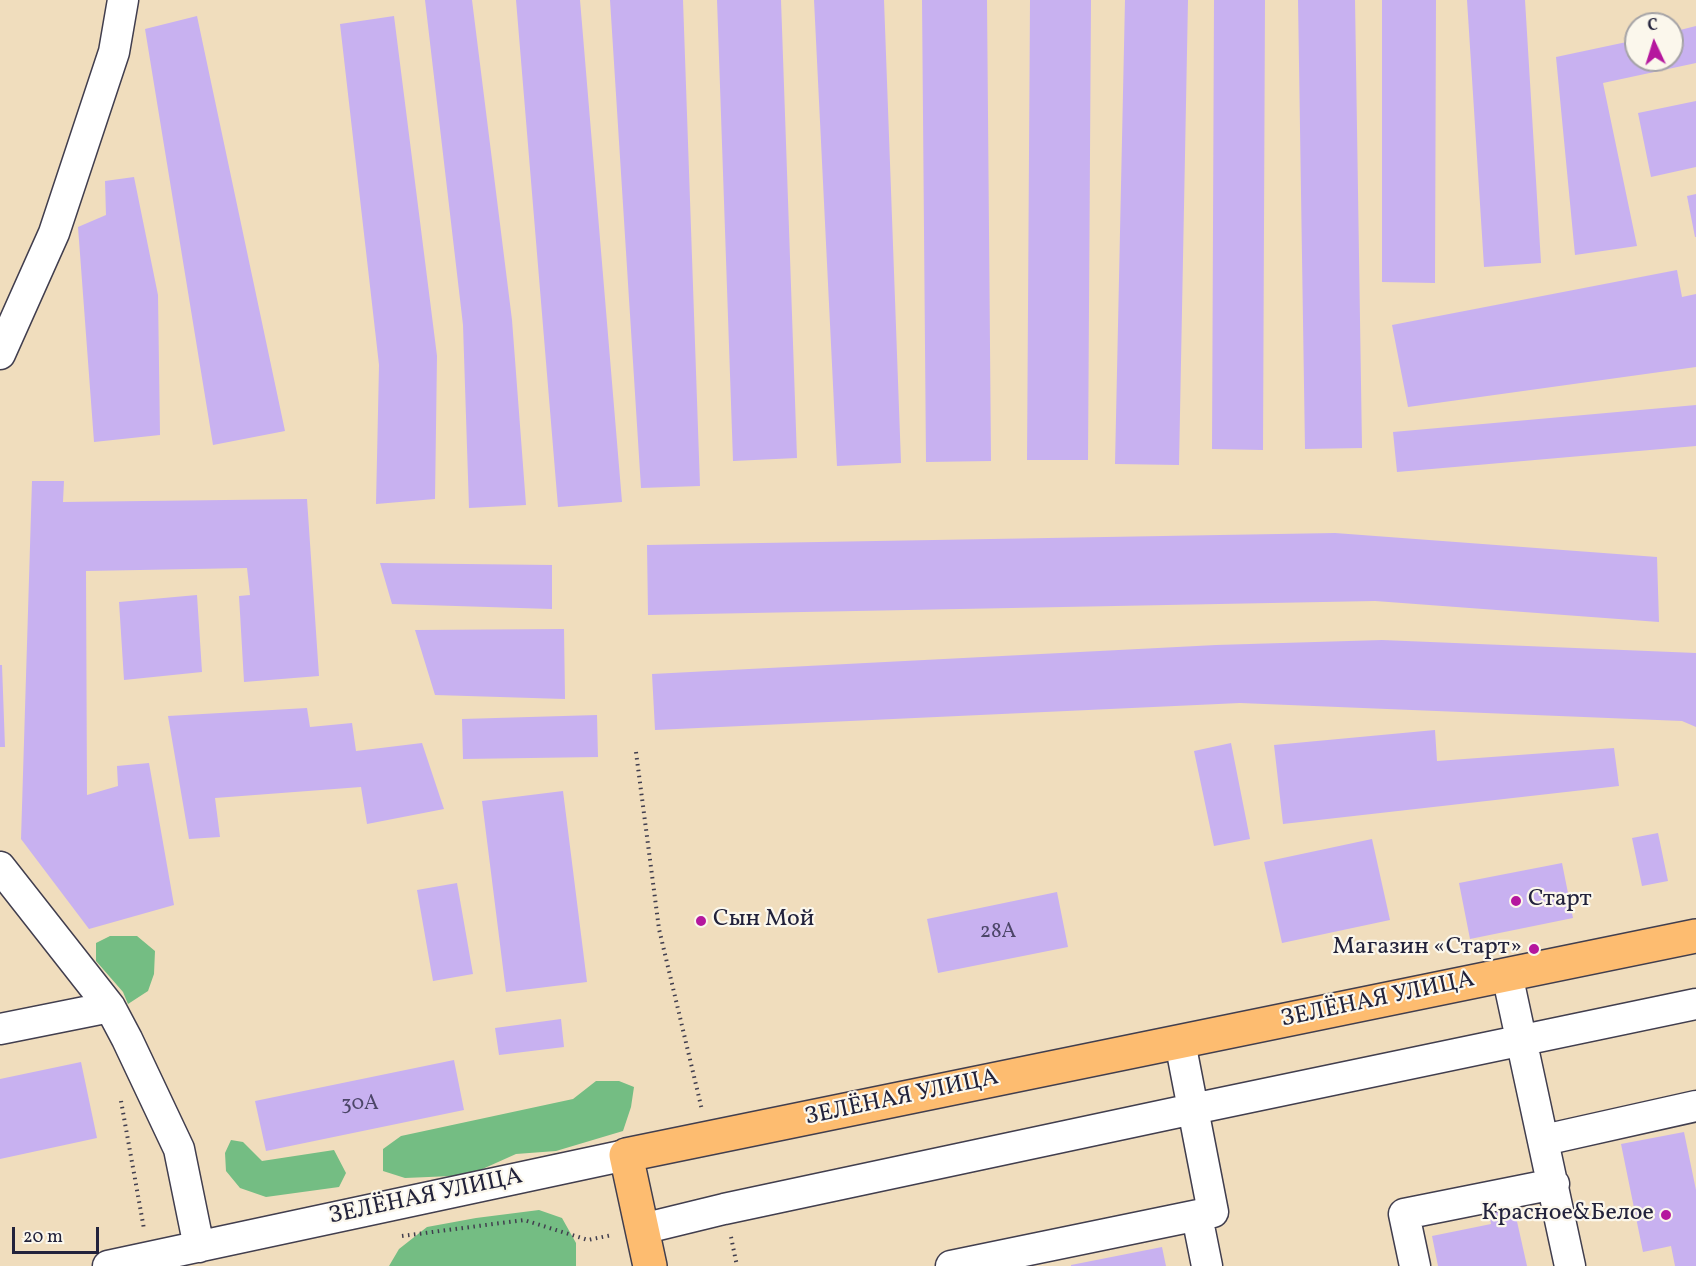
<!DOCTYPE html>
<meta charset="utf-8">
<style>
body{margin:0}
#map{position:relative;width:1696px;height:1266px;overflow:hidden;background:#f0ddbd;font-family:Vollkorn,serif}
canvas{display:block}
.north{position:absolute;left:1624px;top:12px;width:60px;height:60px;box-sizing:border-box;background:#fbf7ec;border:2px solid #a4a2a5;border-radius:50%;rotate:356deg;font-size:16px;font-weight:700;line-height:24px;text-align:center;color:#22223b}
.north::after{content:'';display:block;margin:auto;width:21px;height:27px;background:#b5179e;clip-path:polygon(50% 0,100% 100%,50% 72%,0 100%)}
.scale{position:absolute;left:12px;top:1227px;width:87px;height:27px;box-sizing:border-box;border:3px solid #22223b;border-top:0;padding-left:8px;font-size:18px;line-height:21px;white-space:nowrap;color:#22223b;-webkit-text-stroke:4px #fbf7ec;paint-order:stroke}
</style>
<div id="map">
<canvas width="1696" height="1266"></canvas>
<div class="north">С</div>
<div class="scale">20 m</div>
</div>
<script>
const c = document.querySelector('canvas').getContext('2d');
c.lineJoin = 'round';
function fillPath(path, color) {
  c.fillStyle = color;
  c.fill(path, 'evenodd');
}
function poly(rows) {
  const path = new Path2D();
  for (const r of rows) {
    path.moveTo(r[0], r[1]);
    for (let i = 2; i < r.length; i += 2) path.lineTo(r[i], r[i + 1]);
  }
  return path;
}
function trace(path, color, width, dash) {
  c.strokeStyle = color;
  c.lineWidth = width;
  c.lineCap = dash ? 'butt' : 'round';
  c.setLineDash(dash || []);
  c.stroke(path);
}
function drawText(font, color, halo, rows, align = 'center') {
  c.font = font + ' Vollkorn,serif';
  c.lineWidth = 4.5;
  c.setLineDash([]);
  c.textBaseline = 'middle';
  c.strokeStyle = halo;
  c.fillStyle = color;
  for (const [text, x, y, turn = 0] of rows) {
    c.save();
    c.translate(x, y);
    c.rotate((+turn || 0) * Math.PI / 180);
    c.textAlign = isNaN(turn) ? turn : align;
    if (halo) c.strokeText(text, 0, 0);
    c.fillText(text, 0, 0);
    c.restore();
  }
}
const forest = poly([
 [110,936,137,936,155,951,154,974,148,991,128,1004,123,992,96,961,96,943],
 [596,1081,619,1081,634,1087,631,1107,623,1131,556,1151,516,1154,478,1171,452,1176,405,1178,383,1171,383,1149,401,1136,573,1099],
 [231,1140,243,1142,262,1161,334,1150,346,1173,339,1187,266,1197,240,1188,226,1171,225,1153],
 [539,1210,562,1218,576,1243,576,1266,389,1266,399,1249,427,1227,476,1218]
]);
const building = poly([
 [425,0,472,0,512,320,526,505,469,508,463,325],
 [516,0,580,0,622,502,558,507],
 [610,0,683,0,700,486,641,488],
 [717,0,781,0,797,458,733,461],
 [814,0,884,0,901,463,837,466],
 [922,0,987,0,991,461,926,462],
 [1030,0,1091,0,1088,460,1027,460],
 [1125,0,1188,0,1179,465,1115,464],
 [1214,0,1265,0,1263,450,1212,449],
 [1298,0,1355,0,1362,448,1305,449],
 [1382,0,1436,0,1435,283,1382,282],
 [1467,0,1525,0,1541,263,1484,267],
 [197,16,285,431,213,445,145,29],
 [394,16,437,356,435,499,376,504,379,365,340,24],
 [1696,26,1696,63,1603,83,1637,246,1575,255,1556,57,1636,40,1636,60,1672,60,1672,32],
 [1696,101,1696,167,1651,177,1638,113],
 [134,177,158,295,160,435,94,442,78,227,106,215,105,181],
 [1696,194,1696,237,1695,237,1687,196],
 [1677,270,1682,297,1696,294,1696,367,1408,407,1392,325],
 [1696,405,1696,446,1397,472,1393,432],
 [32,481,64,481,63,502,307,499,319,676,244,682,239,596,250,595,247,568,86,571,87,795,118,786,117,766,149,763,174,905,89,929,21,839],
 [1335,533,1657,557,1659,622,1375,601,648,615,647,545],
 [380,563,552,565,552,609,392,604],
 [197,595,202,672,124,680,119,602],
 [564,629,565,699,435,695,415,630],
 [1382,640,1696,653,1696,727,1682,721,1240,703,655,730,652,674,1216,645],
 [0,665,2,665,5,747,0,747],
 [307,708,310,727,352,723,356,751,422,743,444,809,367,824,361,787,215,798,220,837,189,839,168,716],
 [597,715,598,757,463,759,462,719],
 [1435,730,1437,761,1614,748,1619,786,1283,824,1274,745],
 [1231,743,1250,839,1214,846,1194,751],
 [563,791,587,982,506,992,482,801],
 [1658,833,1668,881,1642,886,1632,838],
 [1372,839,1390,920,1282,943,1264,862],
 [1562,863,1573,918,1470,939,1459,883],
 [457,883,473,974,433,981,417,890],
 [1057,892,1068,947,938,973,927,919],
 [561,1019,564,1047,499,1055,495,1028],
 [454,1060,464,1110,266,1151,255,1101],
 [81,1062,97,1138,0,1159,0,1079],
 [1684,1132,1696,1190,1696,1266,1675,1266,1671,1246,1643,1252,1621,1144],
 [1514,1208,1527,1266,1438,1266,1432,1236,1491,1224,1489,1213],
 [1162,1247,1166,1266,1071,1266,1071,1265]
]);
const path = poly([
 [636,752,659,929,702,1110],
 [121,1101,144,1229],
 [402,1236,524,1220,588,1240,612,1235],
 [731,1237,737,1266]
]);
const minor = poly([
 [0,354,54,233,114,52,123,0],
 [0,867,110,1007,127,1039,179,1149,199,1247],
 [1507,974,1570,1266],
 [0,1029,110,1007],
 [1544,1140,1696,1106],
 [1197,1216,1207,1266],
 [642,1229,724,1209,1193,1109,1696,1004],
 [108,1266,626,1155],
 [951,1266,1213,1212,1180,1042],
 [1415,1266,1404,1214,1554,1184]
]);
const major = poly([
 [650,1266,626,1155,1696,936]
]);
const markers = [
 [1516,901,6,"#b5179e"],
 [701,921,6,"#b5179e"],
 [1534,949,6,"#b5179e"],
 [1666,1215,6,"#b5179e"]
];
const numberNames = [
 ["28А",998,933],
 ["30А",360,1105]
];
const poiNames = [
 ["Старт",1528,901],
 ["Сын Мой",713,921],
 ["Магазин «Старт»",1522,949,"right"],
 ["Красное&Белое",1654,1215,"right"]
];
const streetNames = [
 ["ЗЕЛЁНАЯ УЛИЦА",1378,1001,-12],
 ["ЗЕЛЁНАЯ УЛИЦА",902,1099,-12],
 ["ЗЕЛЁНАЯ УЛИЦА",426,1198,-12]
];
fillPath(forest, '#74bd83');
fillPath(building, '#c8b1f0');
trace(minor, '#413e4e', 33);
trace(major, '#413e4e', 36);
trace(path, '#413e4e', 4, [1.5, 4.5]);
trace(minor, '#fff', 30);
trace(major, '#fdbc70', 33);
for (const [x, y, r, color] of markers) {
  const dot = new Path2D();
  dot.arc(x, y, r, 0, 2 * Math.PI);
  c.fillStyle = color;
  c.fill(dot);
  trace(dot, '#fbf7ec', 2);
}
drawText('21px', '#4c4668', null, numberNames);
drawText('24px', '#22223b', '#fbf7ec', poiNames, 'left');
drawText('24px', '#22223b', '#fbf7ec', streetNames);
</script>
